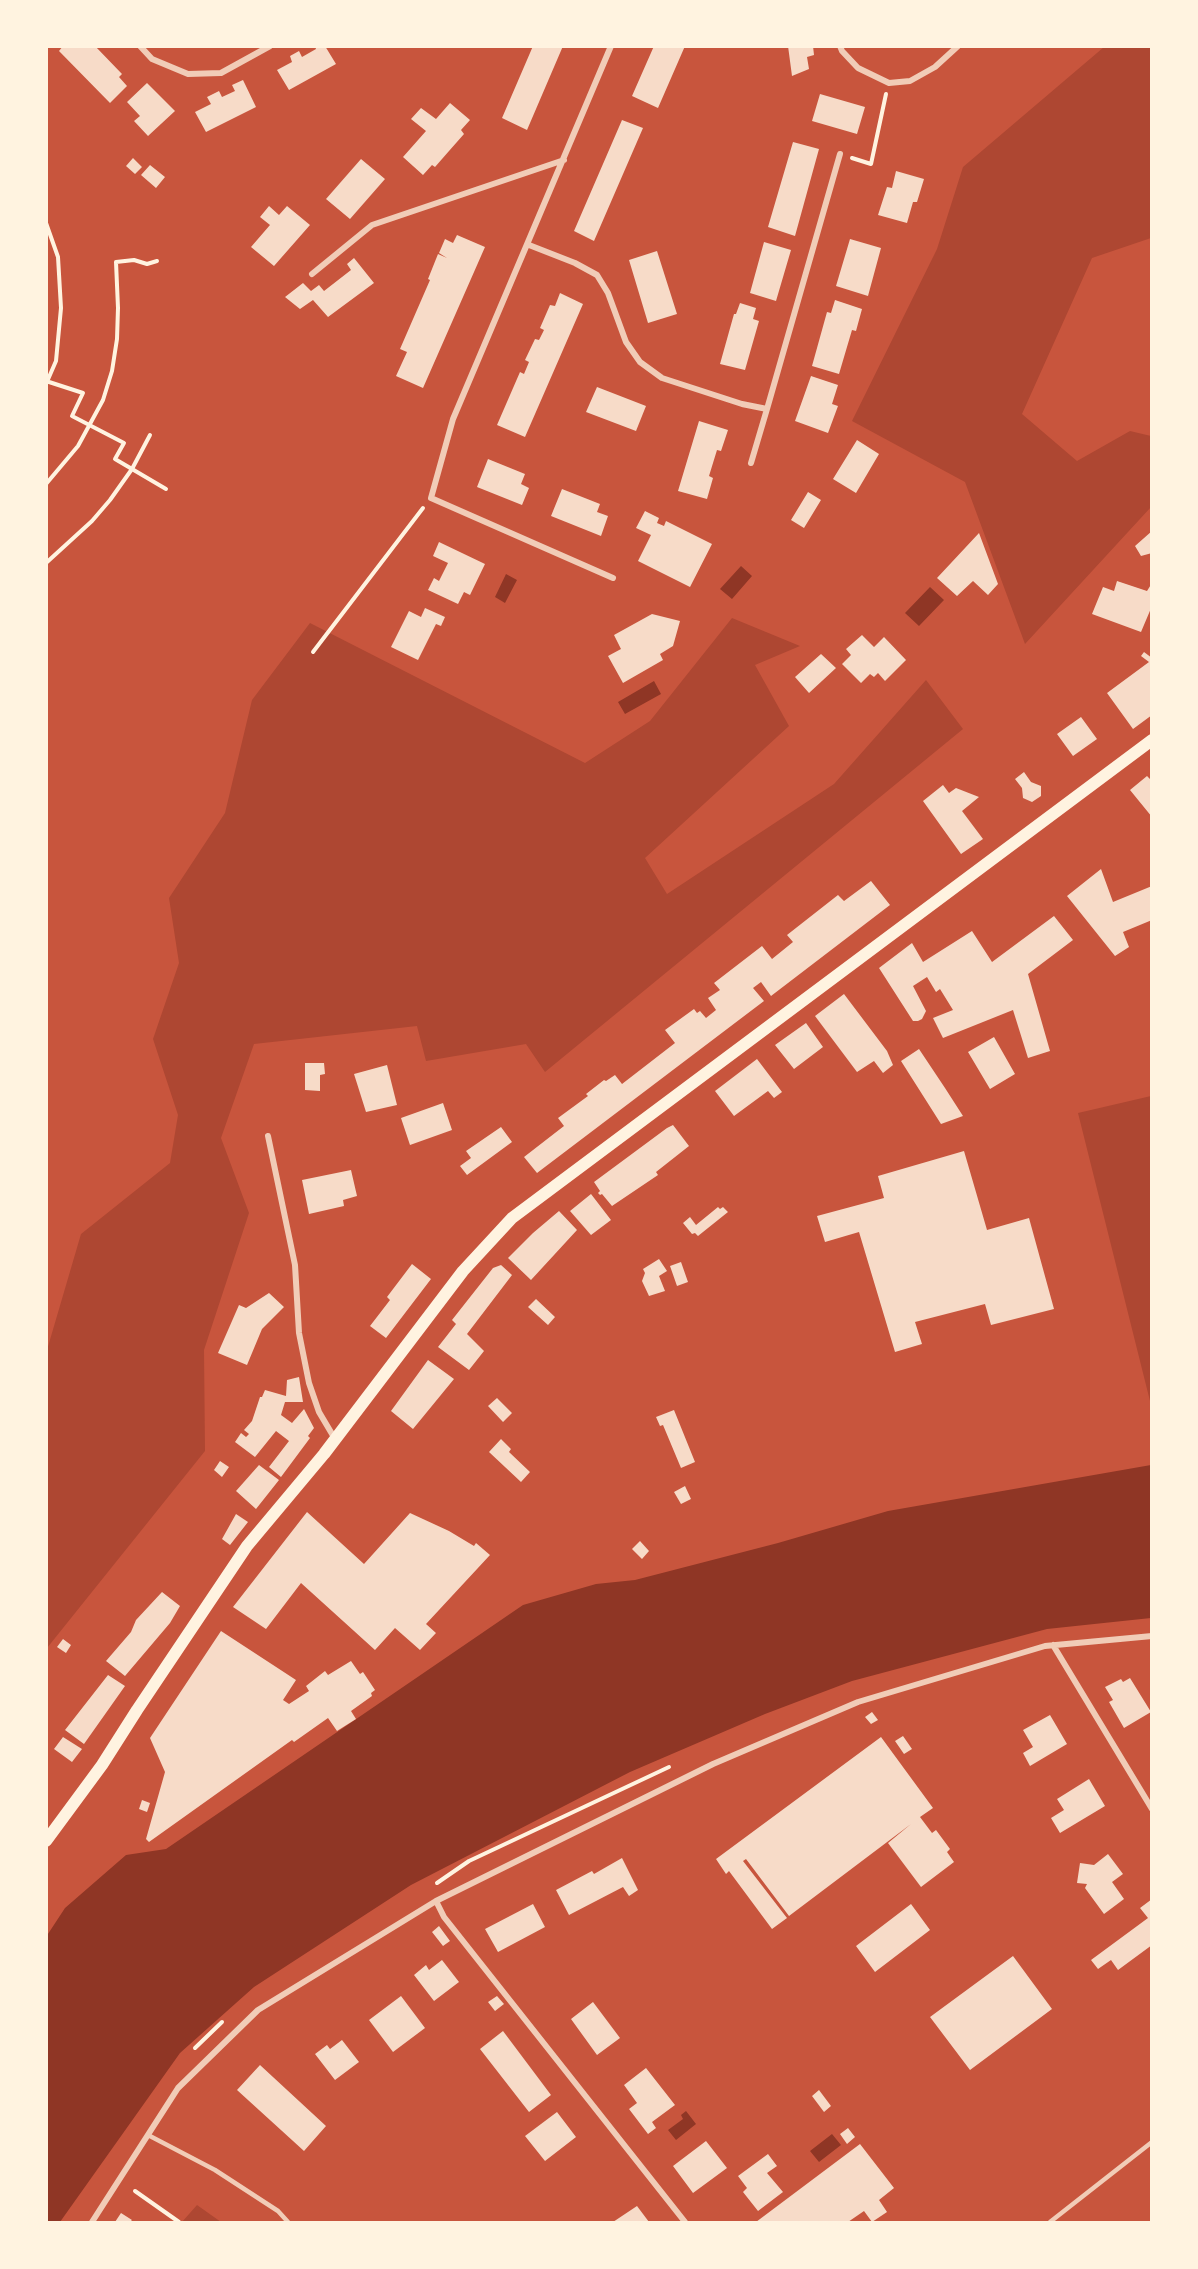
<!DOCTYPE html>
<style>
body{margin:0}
#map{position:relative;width:1198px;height:2269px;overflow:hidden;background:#c8553d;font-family:Mulish,sans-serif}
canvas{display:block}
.frame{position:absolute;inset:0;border:48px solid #fff3e0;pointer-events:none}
</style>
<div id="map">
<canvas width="1198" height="2269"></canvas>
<div class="frame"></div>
</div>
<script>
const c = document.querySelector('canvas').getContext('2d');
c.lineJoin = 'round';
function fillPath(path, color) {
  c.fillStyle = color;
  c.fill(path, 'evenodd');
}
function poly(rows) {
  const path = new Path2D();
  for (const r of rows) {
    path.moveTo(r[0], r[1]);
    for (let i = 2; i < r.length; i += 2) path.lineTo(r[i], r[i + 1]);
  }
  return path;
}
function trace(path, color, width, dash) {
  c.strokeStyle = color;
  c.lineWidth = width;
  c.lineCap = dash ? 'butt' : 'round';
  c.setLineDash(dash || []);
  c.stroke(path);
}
const green = poly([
 [1104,47,1151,47,1151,238,1092,258,1022,414,1077,461,1130,431,1151,436,1151,507,1025,644,965,482,852,421,937,249,963,167],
 [732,618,800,646,755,665,789,726,645,858,667,894,834,784,926,680,963,729,545,1072,526,1044,426,1061,417,1026,254,1044,221,1138,249,1213,204,1350,205,1451,47,1648,47,1350,81,1234,170,1163,178,1115,153,1039,179,963,169,898,225,813,252,700,310,623,585,763,650,721],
 [1151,1096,1152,1096,1151,1405,1078,1113],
 [197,2205,221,2222,182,2222]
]);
const water = poly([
 [741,566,752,576,732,599,720,589],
 [506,574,517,580,505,603,495,597],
 [930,587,944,600,919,626,905,613],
 [654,681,661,694,625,714,618,702],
 [1151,1465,1151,1618,1047,1629,852,1681,765,1714,630,1772,411,1885,254,1987,180,2053,60,2222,46,2222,46,1937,65,1908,126,1855,166,1849,523,1605,596,1584,635,1580,778,1543,888,1511],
 [686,2111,696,2124,676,2140,668,2130,683,2119,681,2115],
 [832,2134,841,2145,819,2162,810,2151]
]);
const building = poly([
 [63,46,95,46,122,74,119,77,127,86,110,103,59,51],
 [315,46,325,46,336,64,289,90,277,70,292,62,290,56,299,51,302,57,316,49],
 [533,46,563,46,527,130,502,118],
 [654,46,685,46,658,108,632,96],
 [788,46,813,46,814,55,807,57,809,69,792,76],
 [243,80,256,107,206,132,195,112,211,104,207,97,219,91,222,97,235,91,232,85],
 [147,83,175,111,148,136,134,121,140,116,127,102],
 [820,94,865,107,857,134,812,121],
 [450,103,470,120,461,130,464,134,449,151,435,167,432,165,423,175,403,157,426,131,411,119,421,108,436,119],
 [622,120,643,128,594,241,574,231],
 [793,142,819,149,795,236,768,227],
 [133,158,142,167,135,174,126,166],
 [361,159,385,179,350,219,326,199],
 [150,165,165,177,156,188,141,175],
 [896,171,924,179,917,202,913,202,907,223,878,215,887,187,892,188],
 [269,206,279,215,287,206,310,225,274,266,251,247,270,225,260,217],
 [457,235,485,247,423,388,396,376,407,352,400,349,430,280,428,279,438,254,447,258,439,253,445,239,453,243],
 [850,239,881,248,868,296,836,286],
 [764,242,791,250,776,301,750,293],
 [657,251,677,314,648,323,629,260],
 [354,258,374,283,328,317,313,300,300,309,285,297,303,283,311,291,319,285,324,291,351,270,347,264],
 [560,293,583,304,525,437,497,425,520,372,524,374,529,362,525,360,535,339,539,340,544,330,540,328,550,305,555,306],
 [835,300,862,309,856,331,852,330,839,374,812,366,827,312,831,313],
 [740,303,756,308,753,319,759,321,745,370,720,364,734,314,736,314],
 [811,376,838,385,832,404,838,406,828,433,795,421],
 [597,387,646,406,636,431,586,412],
 [699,421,728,430,721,451,717,450,709,476,713,478,707,499,678,491],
 [857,440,879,454,856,493,833,479],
 [488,459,525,474,521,484,529,488,522,505,477,487],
 [562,489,600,504,597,512,608,516,601,536,551,516],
 [808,492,821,500,804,528,791,520],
 [645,511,659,518,657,523,664,526,666,521,712,544,690,587,638,561,651,535,636,528],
 [1152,531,1152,553,1141,556,1135,546],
 [979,533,998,584,988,595,973,581,957,596,937,578],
 [439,542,485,564,470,595,464,592,458,604,428,590,434,578,439,581,448,563,433,556],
 [1117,581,1147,591,1152,583,1152,606,1141,632,1092,614,1103,587,1114,591],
 [425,608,445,617,441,626,436,624,418,660,391,647,409,611,421,617],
 [652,614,680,621,673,646,660,654,663,660,623,683,608,656,621,649,614,635],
 [862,635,874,647,884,637,906,660,885,681,878,673,874,677,870,674,861,683,842,664,851,655,846,649],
 [1144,652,1152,658,1152,715,1133,729,1107,693,1149,662,1141,656],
 [821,654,836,668,809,693,795,677],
 [1081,717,1097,739,1073,756,1057,734],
 [1024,772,1031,782,1041,786,1041,796,1032,802,1023,798,1022,788,1015,779],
 [1147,776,1152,781,1152,817,1130,790],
 [943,785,949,793,956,788,979,797,962,811,983,839,961,854,923,801],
 [1101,869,1113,902,1152,886,1152,920,1123,932,1129,947,1115,956,1067,896],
 [871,881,890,905,771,996,761,982,753,988,764,1001,537,1173,524,1157,564,1126,558,1118,588,1096,586,1094,604,1080,606,1081,615,1075,622,1084,675,1043,665,1030,694,1009,697,1013,700,1011,706,1018,716,1010,708,998,720,990,714,983,762,946,772,959,793,942,787,935,838,895,844,901],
 [1054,916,1073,940,1028,974,1050,1051,1028,1058,1013,1010,943,1038,933,1018,953,1010,940,989,936,992,927,977,913,986,926,1011,922,1019,918,1021,913,1021,879,968,912,943,923,962,972,931,992,962],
 [844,994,887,1051,893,1065,883,1073,874,1061,857,1072,815,1016],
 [806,1023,823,1047,794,1069,775,1045],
 [994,1037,1015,1074,990,1089,968,1052],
 [919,1049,945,1088,963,1116,941,1124,901,1061],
 [757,1059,782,1092,774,1098,768,1091,734,1116,715,1091],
 [305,1063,324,1063,325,1074,320,1075,320,1091,305,1090],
 [387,1065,397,1105,366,1112,354,1074],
 [443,1103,452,1130,410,1145,401,1118],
 [673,1125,689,1146,656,1172,658,1175,612,1206,602,1194,600,1195,598,1193,600,1191,594,1182,667,1128],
 [501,1127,512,1142,467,1175,460,1166,471,1158,466,1151],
 [964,1151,987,1230,1029,1218,1054,1309,991,1325,985,1304,915,1322,922,1344,895,1352,859,1232,825,1242,817,1216,884,1198,878,1176],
 [351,1170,357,1196,343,1200,344,1206,309,1214,302,1180],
 [591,1194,611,1220,591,1235,570,1211],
 [718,1207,720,1209,723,1207,728,1212,698,1236,695,1233,692,1234,683,1223,690,1217,696,1225],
 [559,1211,577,1230,531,1280,508,1258,533,1233],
 [659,1259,667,1271,659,1276,665,1291,649,1296,642,1281,645,1273,643,1269],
 [681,1262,688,1282,677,1286,670,1266],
 [412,1264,431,1279,386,1338,370,1326,390,1300,387,1297],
 [501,1265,512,1275,467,1334,484,1351,469,1370,438,1347,456,1324,452,1320,493,1268],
 [269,1293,284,1307,262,1329,247,1365,218,1353,239,1305,246,1308],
 [536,1299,555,1317,548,1325,528,1307],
 [428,1360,454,1379,413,1429,391,1411],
 [299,1377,303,1402,285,1402,281,1415,292,1423,304,1409,314,1428,308,1436,310,1438,281,1477,269,1467,289,1441,276,1431,255,1457,235,1442,241,1433,246,1437,249,1434,244,1430,252,1421,260,1397,262,1397,265,1390,286,1396,287,1380],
 [497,1398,512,1413,503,1422,488,1406],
 [674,1410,695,1462,681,1468,663,1425,660,1426,656,1417],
 [501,1439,511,1449,509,1452,530,1472,521,1482,489,1452],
 [220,1461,229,1467,222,1477,214,1470],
 [259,1465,279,1480,256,1509,236,1491],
 [685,1486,691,1499,681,1504,674,1492],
 [307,1512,364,1564,410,1513,449,1531,474,1546,476,1543,490,1555,426,1624,436,1633,420,1650,395,1628,375,1650,301,1583,266,1629,233,1607],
 [236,1514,248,1522,230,1545,222,1539],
 [640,1541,649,1551,642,1559,632,1549],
 [162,1592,180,1606,170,1623,125,1676,106,1661,131,1632,136,1620],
 [221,1631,296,1680,283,1700,289,1704,309,1691,306,1686,325,1671,328,1675,351,1661,360,1674,363,1672,375,1690,371,1693,372,1696,351,1711,356,1719,337,1731,328,1718,294,1742,292,1740,149,1842,146,1839,165,1772,150,1738],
 [63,1639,71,1645,66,1653,57,1647],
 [108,1675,125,1686,84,1744,65,1730],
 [1130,1678,1151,1712,1124,1728,1109,1702,1113,1700,1105,1687,1121,1679,1123,1682],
 [872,1712,878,1720,871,1724,865,1717],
 [1050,1715,1067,1744,1030,1766,1023,1753,1033,1747,1023,1730],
 [903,1736,912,1749,904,1754,895,1741],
 [63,1737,82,1749,72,1762,54,1749],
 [881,1737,933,1808,920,1817,932,1833,936,1830,950,1849,947,1852,954,1862,921,1887,888,1843,911,1824,789,1916,746,1859,743,1861,787,1918,772,1929,729,1871,726,1874,716,1859],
 [1089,1779,1105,1806,1060,1833,1051,1818,1064,1810,1057,1799],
 [142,1800,150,1803,147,1812,139,1809],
 [1108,1854,1123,1874,1112,1882,1124,1899,1104,1914,1085,1888,1087,1884,1077,1883,1080,1863,1094,1865],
 [622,1858,638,1890,629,1896,623,1887,569,1915,556,1890,592,1871,594,1874],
 [1152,1899,1152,1945,1118,1970,1111,1960,1098,1969,1091,1960,1148,1918,1140,1908],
 [533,1904,545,1927,498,1952,485,1929],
 [911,1904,930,1930,875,1972,856,1946],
 [439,1926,450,1941,443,1946,432,1932],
 [1013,1956,1052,2009,970,2070,930,2017],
 [442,1960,459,1982,434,2001,414,1975,426,1965,429,1970],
 [401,1996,425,2028,393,2052,369,2020],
 [497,1996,504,2004,495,2011,488,2002],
 [593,2002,620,2038,597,2055,571,2019],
 [503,2031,551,2095,529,2112,480,2049],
 [342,2040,359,2062,335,2080,315,2054,327,2045,330,2049],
 [260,2065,326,2126,304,2151,237,2090],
 [646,2068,675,2105,652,2122,656,2128,648,2134,629,2109,637,2103,624,2085],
 [819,2090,831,2106,824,2112,812,2096],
 [557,2112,576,2137,545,2161,525,2136],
 [848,2128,855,2137,847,2144,840,2134],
 [706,2141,727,2168,693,2193,673,2166],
 [860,2144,894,2188,879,2200,887,2212,872,2222,864,2211,848,2222,756,2222],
 [768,2154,777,2166,767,2173,783,2192,758,2211,743,2192,747,2188,738,2176],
 [637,2206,649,2222,613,2222],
 [121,2213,132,2220,130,2222,115,2222]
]);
const path = poly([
 [852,158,871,164,886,94],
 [46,223,58,257,61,308,56,361,46,384],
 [46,381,83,393,72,416,124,443,115,459,166,489],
 [46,484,78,446,103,400,112,371,117,339,118,308,116,262,134,260,147,264,157,261],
 [46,563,92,521,110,500,132,469,150,435],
 [313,652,423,508],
 [437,1883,469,1861,669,1767],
 [195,2048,222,2022],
 [135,2191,179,2222]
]);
const service = poly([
 [148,2135,215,2170,278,2211,288,2222],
 [1050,2222,1152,2142]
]);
const minor = poly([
 [140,46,152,59,188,74,221,73,270,46],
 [611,46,453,419,431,498,613,578],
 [840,46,842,51,858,68,889,83,910,81,935,67,958,46],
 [529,245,575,263,597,275,608,293,626,342,640,362,662,378,742,404,767,409,840,154],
 [312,274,372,225,564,160],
 [751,463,767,409],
 [268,1136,295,1265,299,1333,309,1383,319,1412,335,1439],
 [1053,1645,1152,1809],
 [436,1901,444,1917,685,2222],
 [92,2222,178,2088,258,2010,436,1901,713,1764,858,1702,1045,1646,1152,1636]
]);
const secondary = poly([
 [46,1841,102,1765,137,1710,247,1546,324,1454,463,1271,512,1218,1152,740]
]);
fillPath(green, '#ae4732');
fillPath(water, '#8f3625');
fillPath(building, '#f7dbc8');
trace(path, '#fff3e0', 4);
trace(service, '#f1ccb7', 4.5);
trace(minor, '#f1ccb7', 6);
trace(secondary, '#fff3e0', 12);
</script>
